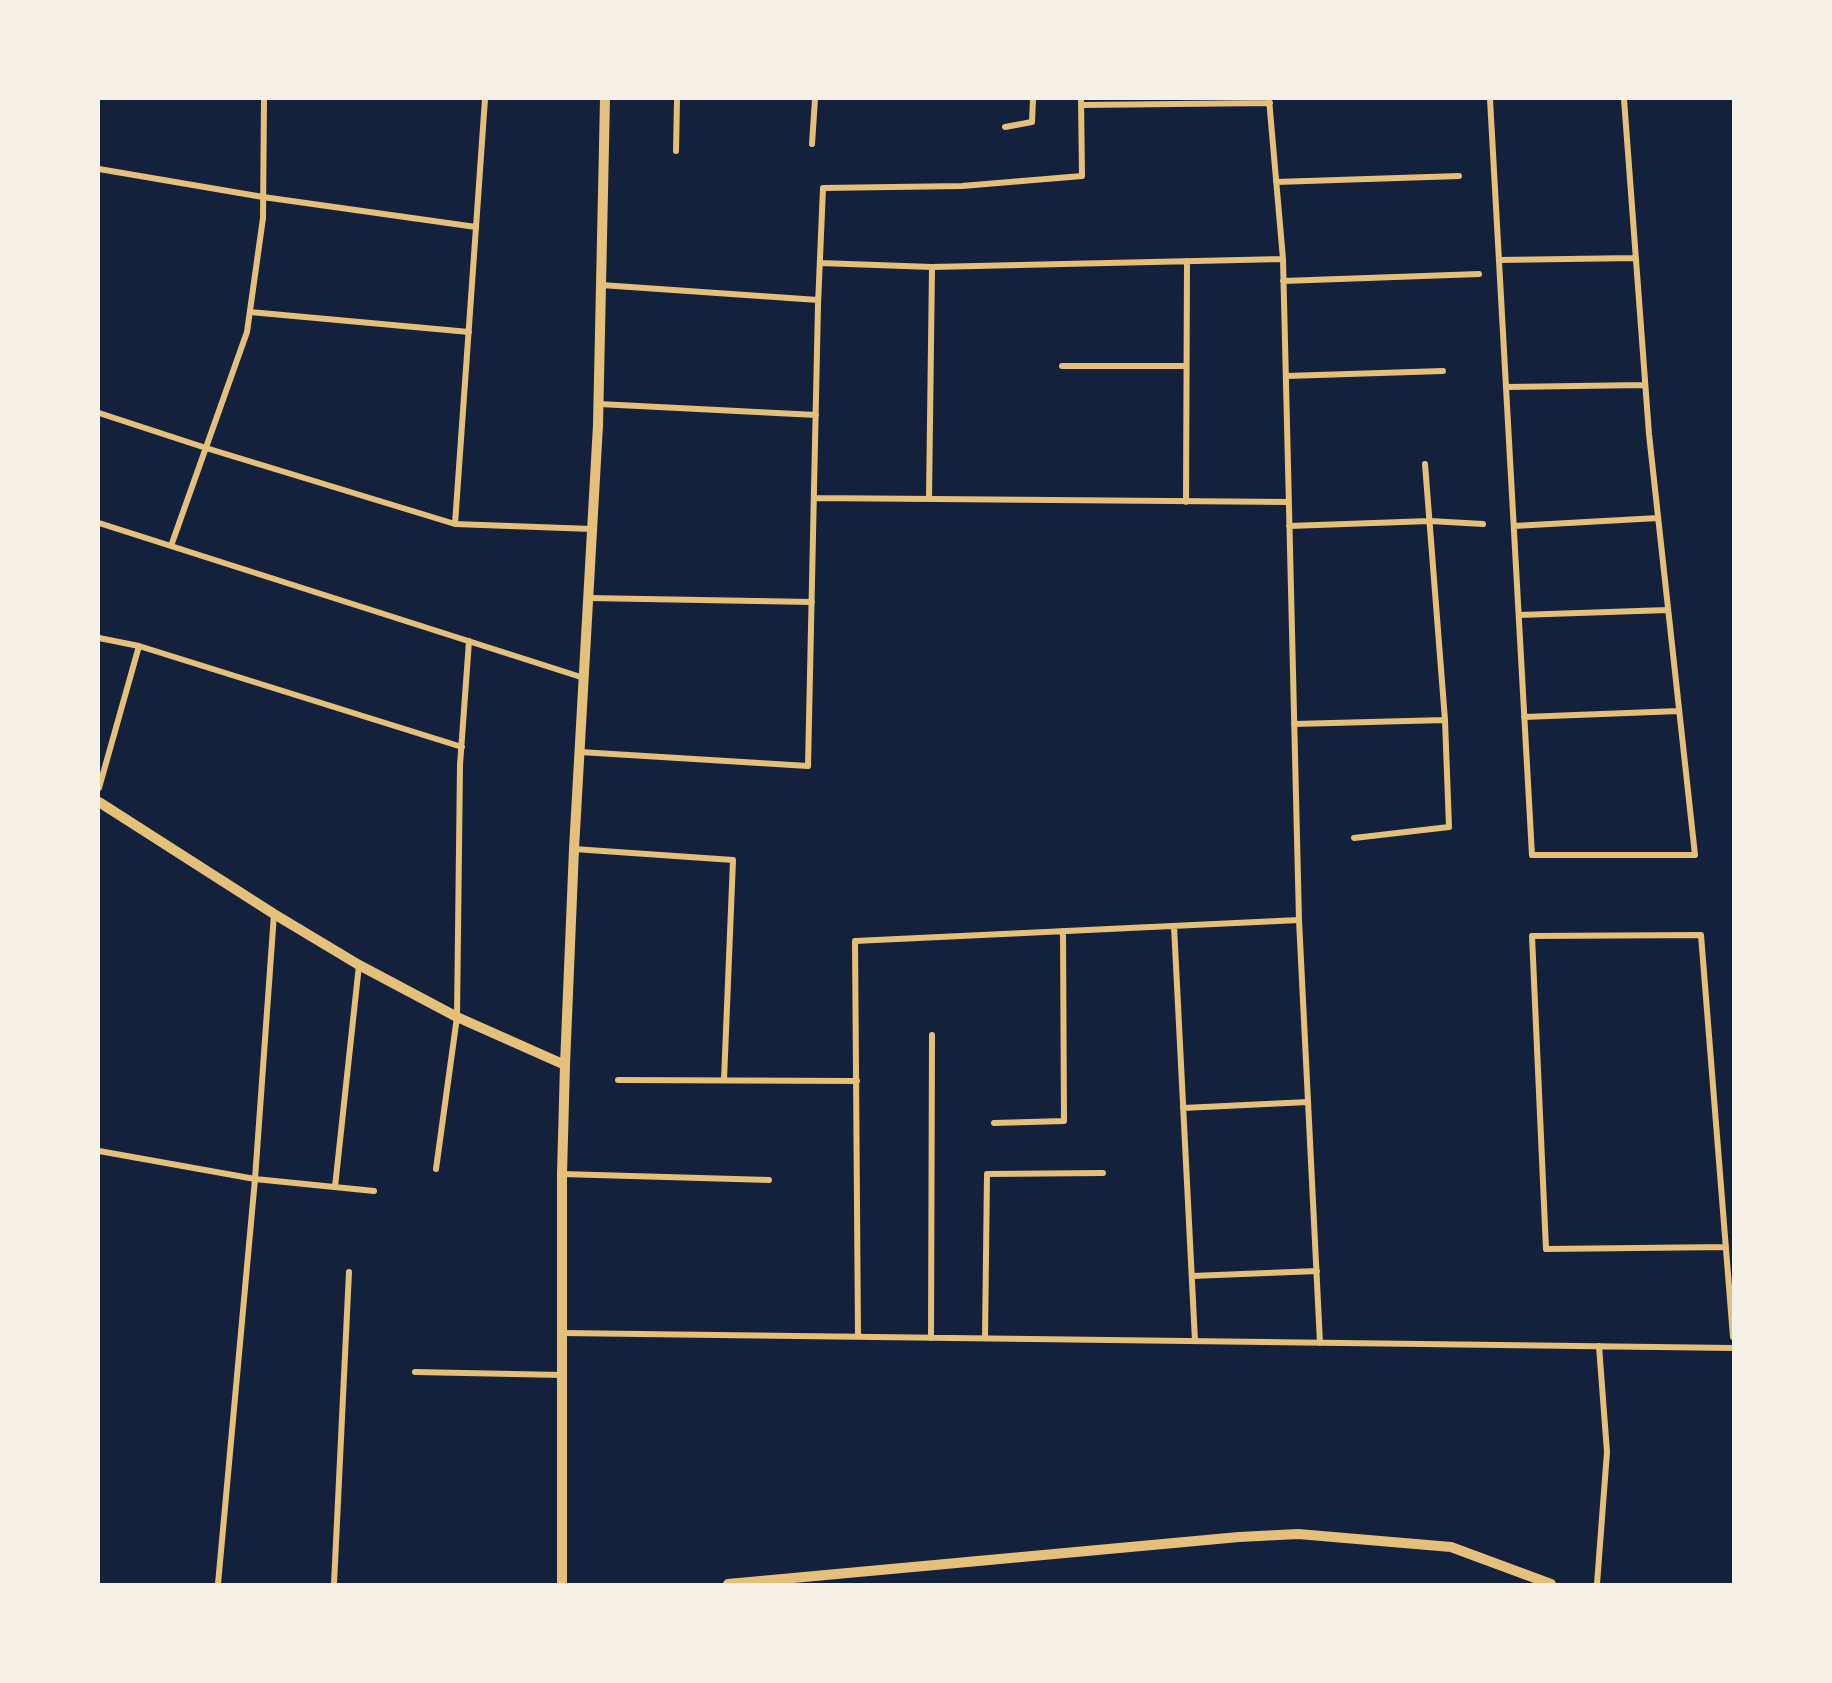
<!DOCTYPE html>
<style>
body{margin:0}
#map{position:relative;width:1832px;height:1683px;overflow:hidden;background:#14213d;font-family:Overpass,sans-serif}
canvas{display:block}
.frame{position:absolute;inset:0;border:100px solid #f6f1e7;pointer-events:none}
</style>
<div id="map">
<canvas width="1832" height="1683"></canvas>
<div class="frame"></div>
</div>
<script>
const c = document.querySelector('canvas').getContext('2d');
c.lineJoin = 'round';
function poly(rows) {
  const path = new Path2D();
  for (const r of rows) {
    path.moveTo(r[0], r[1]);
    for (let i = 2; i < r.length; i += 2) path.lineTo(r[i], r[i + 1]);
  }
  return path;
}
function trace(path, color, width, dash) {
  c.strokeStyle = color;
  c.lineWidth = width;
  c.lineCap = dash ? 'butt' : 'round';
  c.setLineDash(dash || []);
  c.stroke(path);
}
const minor = poly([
 [1490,99,1532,855,1695,855,1649,434,1624,99],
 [1081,105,1270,103],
 [1005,127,1032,122,1033,99],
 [812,144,815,99],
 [676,151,677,99],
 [99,169,263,197,476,227,485,99],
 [1276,182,1459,176],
 [1283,259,1299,920,1320,1343],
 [1499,260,1636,258],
 [820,263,932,267,1283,259,1269,99],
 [1283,281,1479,274],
 [601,285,818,300],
 [250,312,469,332],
 [1062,366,1186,366],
 [1286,376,1443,371],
 [1506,387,1645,385],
 [599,404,816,415],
 [99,413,206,448,455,524,476,227],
 [814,498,1289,502],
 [929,499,932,267],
 [1186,502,1187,261],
 [99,523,584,678],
 [455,524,592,529],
 [1289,526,1430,521,1483,524],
 [1514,526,1658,518],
 [171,546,247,332,263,218,264,99],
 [588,598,812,602],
 [1519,615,1668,610],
 [99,638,139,646,462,747],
 [1524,717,1679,711],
 [1294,724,1445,720],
 [580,752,808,766,818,305,823,188,962,186,1082,176,1081,99],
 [99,788,139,646],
 [1354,838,1449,827,1445,720,1425,464],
 [574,849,733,860,724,1080],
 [1174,926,1195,1341],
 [618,1080,857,1081],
 [1183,1108,1308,1102],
 [994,1123,1064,1121,1063,931],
 [99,1151,255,1179,274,914],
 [436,1169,457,1017,460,765,469,641],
 [562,1174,769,1180],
 [335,1187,359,965],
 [1726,1247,1546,1249,1532,936,1701,935,1733,1337],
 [1192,1276,1317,1271],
 [562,1333,1733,1348],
 [858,1337,855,941,1299,920],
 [931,1338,932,1035],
 [985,1338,987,1174,1103,1173],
 [415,1372,562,1375],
 [218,1584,255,1179,374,1191],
 [334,1584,349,1272],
 [1597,1584,1607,1452,1599,1346]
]);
const tertiary = poly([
 [99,802,274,914,359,965,457,1017,565,1065],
 [562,1584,562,1174,565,1065,574,849,598,425,605,99],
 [728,1584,1239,1537,1298,1534,1451,1547,1551,1584]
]);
trace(minor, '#e5c07b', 6);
trace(tertiary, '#e5c07b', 10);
</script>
